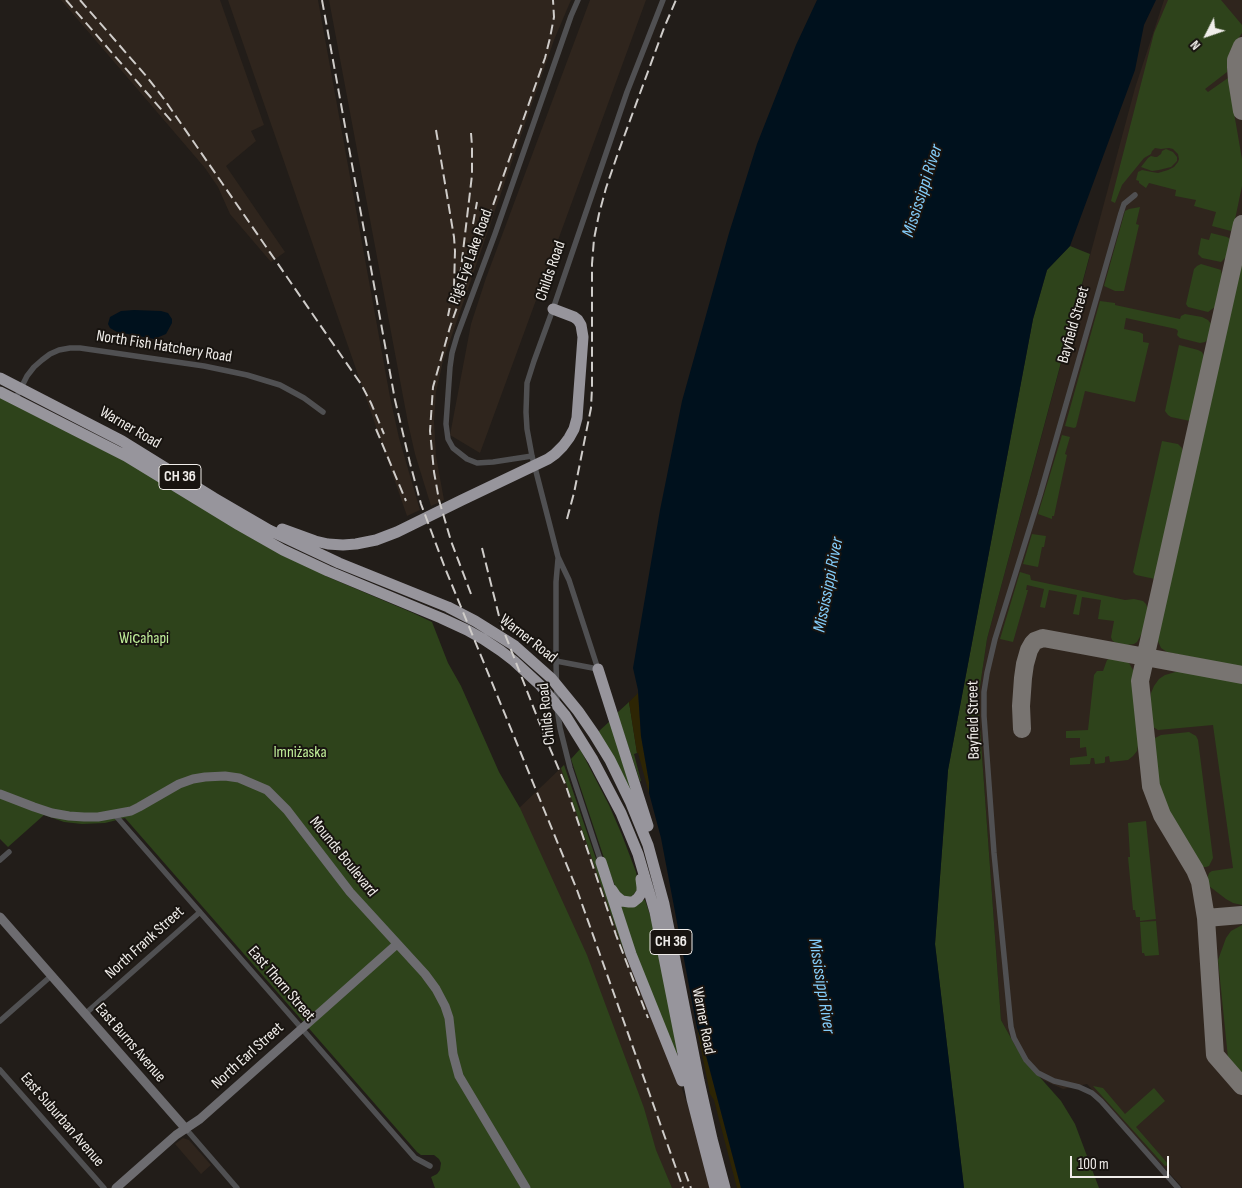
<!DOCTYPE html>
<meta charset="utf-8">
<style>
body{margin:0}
#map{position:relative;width:1242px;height:1188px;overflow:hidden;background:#221d19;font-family:"Sofia Sans Condensed",sans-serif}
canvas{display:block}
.north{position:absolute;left:1182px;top:10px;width:50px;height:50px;-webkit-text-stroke:4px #181410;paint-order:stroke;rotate:229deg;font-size:14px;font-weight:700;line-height:20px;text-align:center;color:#f0edea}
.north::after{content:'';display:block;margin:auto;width:18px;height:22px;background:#f0edea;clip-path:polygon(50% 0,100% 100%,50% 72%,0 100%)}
.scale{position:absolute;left:1070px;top:1156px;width:99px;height:22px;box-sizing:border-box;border:2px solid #f0edea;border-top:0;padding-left:6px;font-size:15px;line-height:18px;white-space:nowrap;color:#f0edea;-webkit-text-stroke:4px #181410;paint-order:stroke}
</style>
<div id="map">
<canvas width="1242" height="1188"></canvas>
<div class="north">N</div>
<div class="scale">100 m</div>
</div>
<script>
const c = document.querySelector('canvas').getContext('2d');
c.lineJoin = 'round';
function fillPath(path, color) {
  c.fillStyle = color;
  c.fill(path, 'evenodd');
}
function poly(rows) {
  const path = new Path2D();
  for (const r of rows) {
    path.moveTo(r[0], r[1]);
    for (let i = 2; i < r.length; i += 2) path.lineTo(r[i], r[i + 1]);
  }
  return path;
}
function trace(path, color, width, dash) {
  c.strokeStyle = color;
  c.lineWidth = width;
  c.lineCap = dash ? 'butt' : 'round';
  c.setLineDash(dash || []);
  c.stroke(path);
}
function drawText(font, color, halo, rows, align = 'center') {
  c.font = font + ' "Sofia Sans Condensed",sans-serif';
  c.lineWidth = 4;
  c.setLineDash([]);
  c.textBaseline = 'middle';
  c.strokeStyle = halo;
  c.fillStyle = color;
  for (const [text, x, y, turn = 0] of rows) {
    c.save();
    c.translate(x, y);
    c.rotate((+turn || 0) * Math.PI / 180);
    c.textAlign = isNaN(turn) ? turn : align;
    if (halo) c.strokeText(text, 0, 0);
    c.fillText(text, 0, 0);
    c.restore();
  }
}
const built = poly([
 [61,0,220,0,264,125,251,131,256,141,226,166,285,252,271,262,230,214,218,187,205,168],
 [228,0,318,0,390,397,399,438,420,510,407,516],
 [329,0,571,0,554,40,443,361,436,392,434,422,436,456,444,500,431,506,415,454,408,423],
 [590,0,646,0,480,453,450,435,471,324,486,278],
 [1164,0,1242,0,1242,1188,1183,1188,1087,1084,1063,1089,1043,1080,1029,1065,1016,1047,1001,1020,978,700,987,639,1135,88],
 [564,765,627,952,681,1086,690,1112,711,1188,669,1188,516,811],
 [183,1138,189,1140,211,1165,201,1174,175,1144]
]);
const green = poly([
 [1168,0,1221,0,1242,25,1242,33,1231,49,1228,60,1227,72,1205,89,1208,92,1228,78,1242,159,1242,186,1233,229,1231,231,1212,226,1216,212,1194,206,1196,200,1175,196,1176,190,1149,183,1146,188,1139,183,1139,181,1136,180,1138,172,1142,170,1152,172,1158,173,1168,170,1174,167,1178,162,1179,159,1178,154,1173,149,1169,148,1161,149,1155,148,1152,151,1151,154,1144,158,1122,185,1115,203,1111,201,1154,33],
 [1166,149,1173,152,1177,157,1177,161,1171,167,1159,170,1152,171,1141,167,1148,158,1151,156,1155,157,1157,157,1161,154,1162,151],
 [1140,207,1136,224,1139,225,1124,291,1115,291,1104,286,1125,211,1129,209],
 [1211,233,1227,237,1230,239,1227,256,1221,262,1202,258,1198,254,1201,238,1209,240],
 [1070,246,1090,254,987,639,978,700,1001,1020,1016,1047,1029,1065,1061,1101,1075,1124,1099,1188,964,1188,935,944,948,770,1033,319,1047,270],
 [1242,256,1242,667,1167,652,1161,648,1157,639],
 [1201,264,1218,269,1221,270,1222,276,1215,307,1208,312,1188,307,1186,304,1194,269,1197,266],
 [1100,301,1115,303,1115,305,1180,319,1181,316,1185,314,1202,317,1208,320,1211,324,1211,327,1208,339,1205,342,1200,343,1180,338,1177,335,1178,331,1176,329,1126,318,1124,329,1139,332,1143,334,1143,342,1149,343,1135,402,1085,391,1076,427,1074,428,1065,426],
 [1179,345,1198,350,1202,352,1204,356,1190,421,1171,417,1168,415,1165,411],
 [0,395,125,460,328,577,413,613,432,622,448,663,461,686,499,772,520,808,587,955,644,1108,656,1150,672,1188,435,1188,431,1177,437,1174,440,1170,441,1163,439,1159,434,1155,421,1155,417,1152,125,818,105,823,82,824,64,822,44,815,8,847,0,839],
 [1062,435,1070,437,1065,454,1067,455,1054,516,1052,516,1052,519,1038,514],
 [1162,441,1178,444,1182,448,1183,453,1155,579,1136,575,1133,572],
 [1032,534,1046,536,1044,547,1042,547,1038,567,1023,564],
 [1020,572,1030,575,1031,580,1125,600,1134,599,1143,601,1146,604,1148,610,1142,633,1137,642,1134,644,1127,645,1114,642,1112,640,1111,637,1114,621,1098,619,1101,600,1082,597,1079,615,1073,614,1077,595,1049,590,1045,608,1040,607,1044,589,1027,585,1026,590,1028,590,1013,642,1000,639],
 [1111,658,1126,661,1129,663,1133,670,1133,689,1139,740,1137,751,1133,756,1128,760,1110,762,1109,756,1105,757,1105,762,1104,763,1095,764,1094,758,1091,758,1090,764,1070,765,1070,758,1087,756,1086,747,1080,748,1080,738,1066,738,1066,731,1088,730,1094,675,1097,671,1103,671,1107,660],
 [1179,671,1242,682,1242,905,1233,903,1226,899,1209,886,1207,879,1209,873,1212,871,1233,868,1213,725,1158,730,1153,727,1150,701,1151,693,1154,686,1159,679,1165,675],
 [629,702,637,753,634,754,641,781,640,781,617,713],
 [611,720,639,805,598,732],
 [1189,732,1196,736,1198,740,1213,858,1209,866,1206,867,1203,867,1171,816,1162,796,1157,777,1154,742,1155,738,1161,735],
 [580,749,609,805,622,835,636,872,639,888,631,897,627,898,617,891,603,855,571,759],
 [564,765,625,944,638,984,622,946,561,768],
 [1146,821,1156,919,1140,921,1140,917,1136,917,1135,910,1133,910,1128,857,1130,857,1128,823],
 [643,900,645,900,655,930,678,1053,676,1054,643,975,618,904],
 [1156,921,1159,955,1145,956,1144,953,1142,953,1140,922],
 [1242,925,1242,1074,1228,1058,1218,960,1226,938,1231,931],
 [1093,1086,1103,1088,1125,1114,1154,1088,1165,1101,1136,1127,1169,1165,1165,1166]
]);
const sand = poly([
 [638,693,641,736,649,782,649,793,638,753,637,753,629,702],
 [697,1028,703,1044,741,1188,737,1188,714,1100,710,1094]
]);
const water = poly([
 [817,0,1156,0,1144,25,1135,70,1070,246,1047,270,1033,319,948,770,935,944,964,1188,741,1188,703,1044,697,1028,661,838,649,793,649,782,641,736,638,690,633,668,660,510,682,401,729,233,757,144,796,45],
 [134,310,161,311,168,313,172,319,172,323,166,334,154,339,117,332,110,328,108,324,110,317,121,311]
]);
const taxiway = poly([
 [1242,46,1236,60,1236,67,1237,80,1242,111],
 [1242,224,1140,681,1151,786,1162,815,1195,870,1200,882,1206,918,1215,1055,1242,1086],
 [1022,729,1021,706,1023,678,1025,664,1029,650,1033,643,1035,641,1043,638,1242,675],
 [1206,918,1242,915]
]);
const street = poly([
 [1135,195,1124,204,1121,213,1040,495,995,639,987,673,984,692,984,716,994,853,1011,1027,1014,1038,1026,1060,1038,1073,1054,1081,1079,1087,1092,1093,1101,1101,1178,1188],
 [15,400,27,376,34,367,42,360,50,354,59,350,70,348,80,348,204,366,247,375,280,385,304,398,323,412],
 [532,456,493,462,477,463,467,459,453,448,448,439,446,424,450,367,452,353,457,336,495,234,571,16,578,0],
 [558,559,556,582,556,661,557,708,560,728,570,768,601,862],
 [556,661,598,669,569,580,558,557,532,456,527,429,526,412,527,383,534,361,553,309,627,92,663,0],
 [115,815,415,1158,430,1166],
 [0,860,9,852],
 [85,1014,200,912],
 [0,1021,51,976],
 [0,1070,104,1188],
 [186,1129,237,1188]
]);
const secondary = poly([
 [0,794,34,807,52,813,69,816,84,817,98,817,131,811,139,807,179,784,193,779,205,777,225,776,239,778,267,790,287,810,350,892,425,974,436,989,445,1006,449,1018,453,1054,459,1076,526,1188],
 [0,917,186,1129],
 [116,1188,176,1135,200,1119,397,944]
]);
const highway = poly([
 [0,378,122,441,214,498,269,530,339,563,448,607,475,621,515,646,551,678,578,711,594,734,610,760,630,801,648,845,664,904,699,1081,712,1139,725,1188],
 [0,392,126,456,239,525,283,550,328,571,441,618,467,630,483,639,501,651,514,661,540,685,565,715,593,760,621,813,638,854,655,912,692,1099,715,1188],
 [282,529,315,541,328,544,343,545,356,544,376,540,397,532,462,500,548,459,555,454,563,446,569,438,574,429,577,418,583,337,581,325,578,320,574,317,553,309],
 [598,669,648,826],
 [601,862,631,954,682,1081],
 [612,890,616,896,622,901,629,902,633,902,638,898,642,892,642,887,641,879]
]);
const rail = poly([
 [66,0,174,124],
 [80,0,147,77,164,99,354,374,361,384,371,403,384,434],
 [322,0,395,400,410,463,421,504,445,568,577,890,683,1188],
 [436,130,454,237,455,251,454,287,448,316],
 [473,224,477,202],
 [460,277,472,175,472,146,471,133],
 [376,429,406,501],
 [567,519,574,493,591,408,592,388,592,264,594,239,599,214,606,188,618,153,664,28,676,0],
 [482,548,501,624,543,732,566,786,616,935,648,1018],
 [471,594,451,541,439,500,434,472,430,431,433,387,450,327,545,58,550,38,554,17,553,0],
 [685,1172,691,1188]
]);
const shields = [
 [180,477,42],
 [671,942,42]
];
const shieldNames = [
 ["CH 36",180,477],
 ["CH 36",671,942]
];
const streetNames = [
 ["Pigs Eye Lake Road",471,257,-70],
 ["Childs Road",551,271,-71],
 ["Bayfield Street",1074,325,-74],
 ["North Fish Hatchery Road",164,347,9],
 ["Warner Road",130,428,30],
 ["Warner Road",528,639,38],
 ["Childs Road",547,714,-96],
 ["Bayfield Street",974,720,-91],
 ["Mounds Boulevard",343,857,51],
 ["North Frank Street",145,943,-42],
 ["East Thorn Street",281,984,49],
 ["Warner Road",703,1021,79],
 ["East Burns Avenue",130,1043,49],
 ["North Earl Street",248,1056,-42],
 ["East Suburban Avenue",62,1120,49]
];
const parkNames = [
 ["Wic̣aḣapi",144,639],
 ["Imniżaska",300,753]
];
const waterNames = [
 ["Mississippi River",923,191,-72],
 ["Mississippi River",829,585,-79],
 ["Mississippi River",821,986,81]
];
fillPath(built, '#2f251d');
fillPath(green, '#2e431b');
fillPath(sand, '#2d2504');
fillPath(water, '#00111d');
trace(taxiway, '#787471', 18);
trace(street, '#505052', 5.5);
trace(secondary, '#6d6c70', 9);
trace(highway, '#97959c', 11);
trace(rail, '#cfccc9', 2, [10, 5]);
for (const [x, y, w] of shields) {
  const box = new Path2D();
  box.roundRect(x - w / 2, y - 12.5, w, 25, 4);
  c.fillStyle = '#181410';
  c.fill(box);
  trace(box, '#f0edea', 1);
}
drawText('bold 15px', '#f0edea', null, shieldNames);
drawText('16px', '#f0edea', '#181410', streetNames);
drawText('16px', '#c0ef9a', '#181410', parkNames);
drawText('italic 18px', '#84cdfa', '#181410', waterNames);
</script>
